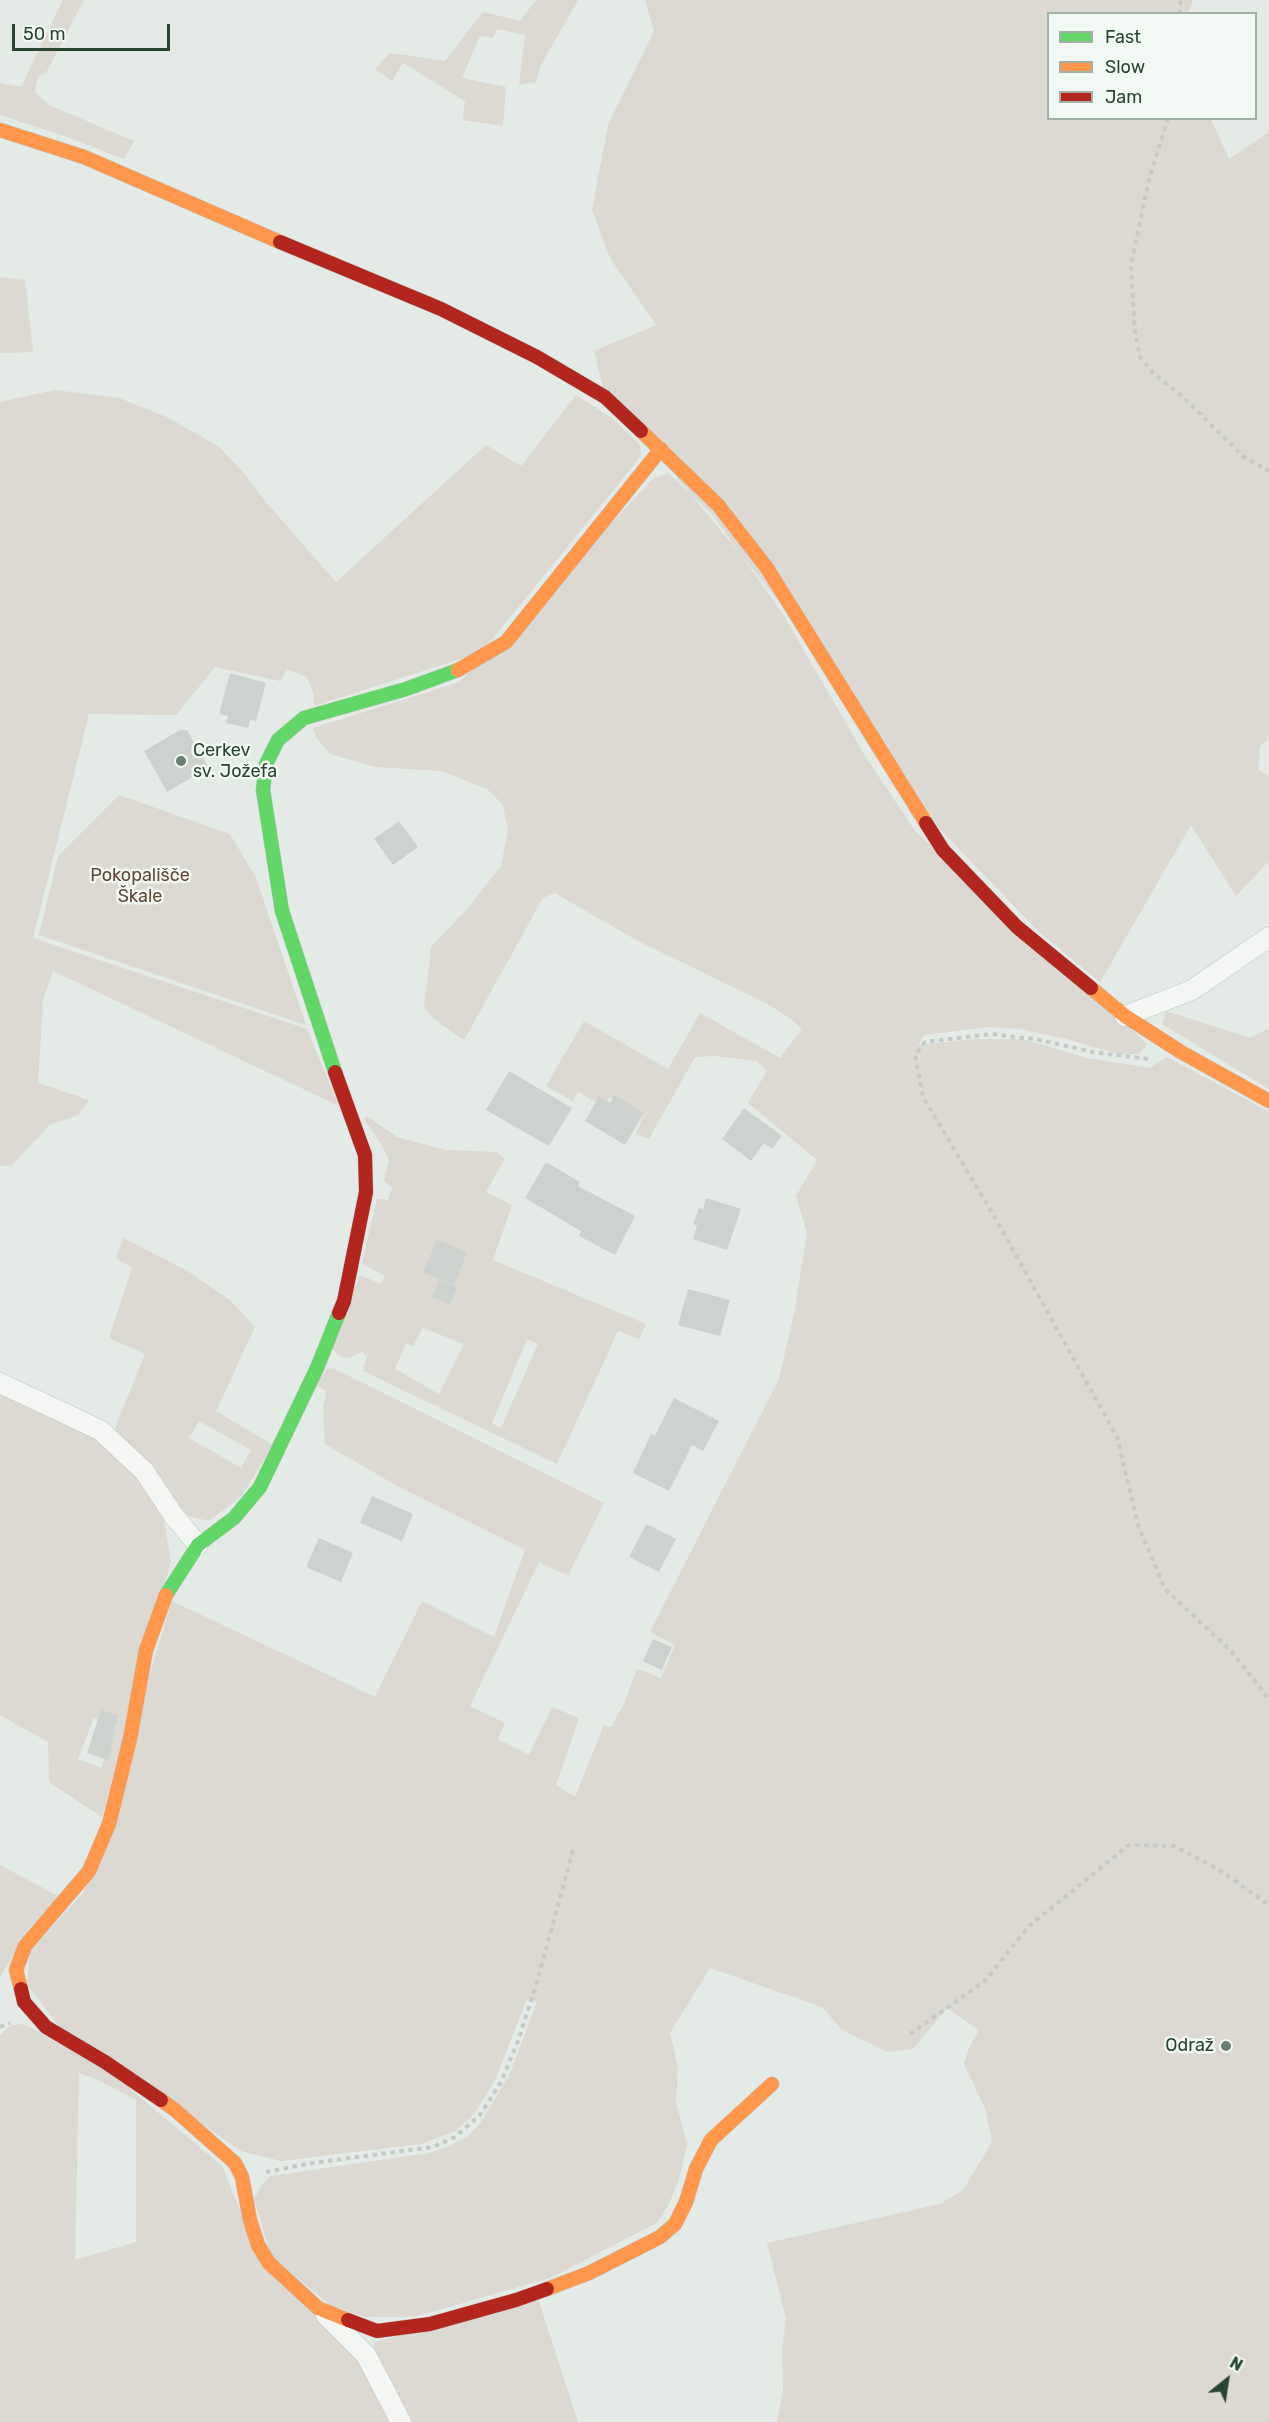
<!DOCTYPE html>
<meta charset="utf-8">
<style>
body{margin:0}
#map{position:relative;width:1269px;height:2422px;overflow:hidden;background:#e4eae5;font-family:Rubik,sans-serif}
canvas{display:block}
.legend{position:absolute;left:1047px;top:12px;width:210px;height:108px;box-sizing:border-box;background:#f2f9f4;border:2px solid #a2b1a6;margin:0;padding:8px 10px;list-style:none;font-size:18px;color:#294530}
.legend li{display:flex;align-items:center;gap:12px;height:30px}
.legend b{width:30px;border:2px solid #a2b1a6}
.north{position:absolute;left:1197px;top:2350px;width:60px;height:60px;-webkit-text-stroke:4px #f2f9f4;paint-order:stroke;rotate:30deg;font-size:16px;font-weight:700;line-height:24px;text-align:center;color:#294530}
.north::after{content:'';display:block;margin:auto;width:21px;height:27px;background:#294530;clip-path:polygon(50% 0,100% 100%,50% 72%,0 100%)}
.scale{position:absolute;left:12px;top:24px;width:158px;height:27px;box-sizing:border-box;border:3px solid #294530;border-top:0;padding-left:8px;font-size:18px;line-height:21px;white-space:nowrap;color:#294530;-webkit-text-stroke:4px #f2f9f4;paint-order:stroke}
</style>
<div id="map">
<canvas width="1269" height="2422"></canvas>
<ul class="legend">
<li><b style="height:8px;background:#63d668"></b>Fast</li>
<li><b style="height:8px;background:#ff974d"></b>Slow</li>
<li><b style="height:8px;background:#b3261e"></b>Jam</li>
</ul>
<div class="north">N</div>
<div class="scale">50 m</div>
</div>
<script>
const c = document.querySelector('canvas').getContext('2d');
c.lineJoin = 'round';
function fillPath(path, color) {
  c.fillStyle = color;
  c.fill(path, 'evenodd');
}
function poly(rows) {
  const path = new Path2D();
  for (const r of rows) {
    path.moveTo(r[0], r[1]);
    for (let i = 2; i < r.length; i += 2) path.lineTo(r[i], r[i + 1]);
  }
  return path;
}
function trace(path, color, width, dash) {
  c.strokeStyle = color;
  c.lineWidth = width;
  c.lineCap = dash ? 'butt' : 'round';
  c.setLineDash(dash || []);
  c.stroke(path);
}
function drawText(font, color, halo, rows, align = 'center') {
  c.font = font + ' Rubik,sans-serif';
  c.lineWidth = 5;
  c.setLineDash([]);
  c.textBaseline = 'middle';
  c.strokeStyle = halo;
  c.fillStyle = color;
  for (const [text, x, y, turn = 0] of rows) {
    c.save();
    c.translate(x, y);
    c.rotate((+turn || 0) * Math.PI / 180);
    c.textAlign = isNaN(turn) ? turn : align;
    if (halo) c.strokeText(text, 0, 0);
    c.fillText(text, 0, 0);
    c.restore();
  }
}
const green = poly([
 [63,0,84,0,46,73,38,76,35,92,49,105,134,141,124,159,59,134,0,115,0,83,21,87],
 [536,0,578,0,541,65,536,82,519,85,525,35,497,29,493,38,480,36,462,78,506,87,503,126,463,120,465,101,403,63,392,81,375,69,390,53,445,61,483,12,520,21],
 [645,0,1193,0,1188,13,1048,14,1048,118,1211,119,1229,159,1269,132,1269,738,1260,747,1258,769,1269,777,1269,861,1236,896,1191,825,1100,982,1039,932,938,827,846,682,603,388,594,351,656,325,610,258,592,210,608,125,654,31],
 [0,277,25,280,33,352,0,353],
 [55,390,119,398,169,418,219,447,244,473,265,501,336,582,486,445,521,466,576,395,612,418,640,445,641,456,482,652,314,706,313,692,306,676,287,670,280,681,215,667,176,715,89,714,33,938,307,1029,339,1106,53,971,43,1000,38,1083,89,1100,78,1115,50,1125,11,1166,0,1166,0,402],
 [668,473,712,514,782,613,867,759,915,831,1147,1044,1139,1054,1119,1054,1066,1039,1019,1029,988,1027,925,1035,918,1045,975,1039,1022,1039,1087,1058,1150,1068,1167,1057,1269,1112,1269,2422,777,2422,783,2390,782,2350,786,2319,767,2243,940,2204,963,2190,992,2142,985,2108,964,2064,969,2048,979,2030,947,2008,913,2049,888,2052,842,2030,822,2007,710,1968,670,2033,678,2068,676,2102,687,2145,679,2179,669,2204,657,2223,550,2278,414,2317,364,2317,330,2305,271,2256,254,2199,261,2186,270,2176,429,2153,450,2146,468,2136,480,2124,510,2073,537,2001,527,1999,495,2080,475,2113,456,2131,421,2144,281,2161,241,2151,59,2026,27,1984,30,1951,84,1892,172,1601,375,1697,422,1601,494,1637,525,1550,399,1487,325,1444,323,1408,326,1391,316,1385,327,1369,333,1368,604,1503,568,1576,539,1562,470,1706,505,1723,498,1739,529,1755,552,1707,579,1718,556,1785,575,1797,604,1725,611,1727,624,1704,637,1669,661,1678,675,1645,650,1632,779,1379,795,1309,807,1233,796,1196,817,1160,748,1103,767,1071,757,1061,714,1056,695,1057,649,1139,636,1134,644,1114,609,1097,604,1107,578,1092,573,1101,546,1086,584,1021,668,1069,700,1013,780,1058,802,1029,791,1019,766,1003,638,941,555,893,543,898,464,1040,435,1020,424,1008,431,947,468,908,501,866,508,830,503,805,487,789,441,771,375,767,330,754,316,737,313,728,460,682,652,480],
 [119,795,230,834,256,878,306,1025,39,935,58,856],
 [1166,1011,1250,1038,1269,1028,1269,1089,1162,1024],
 [367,1116,397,1137,446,1150,497,1152,505,1159,486,1192,512,1205,493,1260,646,1324,639,1339,618,1331,557,1464,363,1371,367,1356,362,1352,348,1358,341,1357,332,1349,360,1275,381,1284,385,1276,362,1263,377,1199,388,1200,392,1188,384,1181,389,1160,379,1141,364,1119],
 [423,1328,464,1344,439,1394,395,1369,406,1344,413,1346],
 [527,1339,538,1344,501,1428,492,1423],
 [124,1238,189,1272,230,1300,255,1327,216,1411,273,1445,241,1497,209,1521,188,1516,113,1433,145,1354,109,1338,132,1268,116,1258],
 [199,1421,251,1450,241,1468,189,1438],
 [0,1392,94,1437,119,1458,139,1481,163,1516,171,1561,102,1817,49,1782,48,1742,0,1715],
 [94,1718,116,1726,101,1768,78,1759],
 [0,1865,60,1897,29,1928,0,1977],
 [17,2024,26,2025,111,2073,222,2166,244,2220,373,2380,397,2422,0,2422,0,2036,8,2027],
 [79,2073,96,2079,136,2100,136,2242,75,2260],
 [538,2298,578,2422,409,2422,372,2350,375,2342]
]);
const building = poly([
 [230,673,266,683,256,721,250,720,248,728,226,723,228,716,219,714],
 [180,730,187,730,216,781,196,775,167,792,144,751],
 [399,821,418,847,393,865,374,839],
 [509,1071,572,1108,549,1146,486,1110],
 [615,1095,644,1113,625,1145,585,1121,599,1096,610,1103],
 [744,1108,782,1136,772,1149,764,1143,751,1161,722,1139],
 [546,1162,580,1182,578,1186,635,1216,615,1255,579,1236,581,1231,525,1198],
 [706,1198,741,1209,727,1250,693,1239,697,1225,693,1224,699,1208,703,1209],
 [437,1240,467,1252,454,1285,423,1273],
 [439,1280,457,1287,450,1305,432,1297],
 [688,1289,730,1300,720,1336,678,1325],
 [674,1398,719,1421,703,1451,692,1445,669,1491,633,1473,651,1434,655,1436],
 [372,1496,413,1514,402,1541,360,1523],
 [646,1524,676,1539,659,1572,629,1557],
 [319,1538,353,1553,341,1582,306,1567],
 [653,1639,672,1647,662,1670,643,1661],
 [101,1710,118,1715,108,1760,87,1753]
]);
const path = poly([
 [1179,14,1181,0],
 [1168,118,1148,183,1131,266,1135,332,1140,357,1153,373,1182,396,1244,457,1269,471],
 [1148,1059,1093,1052,1040,1040,992,1034,925,1042,915,1055,923,1097,997,1221,1117,1437,1138,1525,1165,1589,1231,1651,1269,1699],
 [0,2027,10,2023],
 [910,2034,985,1981,1029,1926,1129,1845,1175,1846,1221,1871,1269,1905],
 [266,2172,312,2163,433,2147,455,2137,480,2115,501,2082,518,2041,537,1982,573,1850]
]);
const street = poly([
 [1125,1016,1192,990,1269,937],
 [0,1383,100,1430,144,1471,174,1516,198,1545],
 [326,2315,366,2355,401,2422]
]);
const fast = poly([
 [335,1072,282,911,263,790,266,764,278,740,304,718,406,689,458,670],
 [166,1595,198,1545,234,1518,260,1487,317,1368,339,1313]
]);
const slow = poly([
 [0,130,84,157,280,242],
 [641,431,718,505,767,568,926,823],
 [458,670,506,642,661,449],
 [1091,988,1125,1016,1181,1052,1269,1101],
 [21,1989,16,1970,25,1946,89,1871,109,1824,130,1739,146,1650,166,1595],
 [161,2100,175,2110,235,2163,242,2177,250,2220,258,2245,269,2263,318,2308,348,2320],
 [547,2289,589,2273,660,2237,675,2224,686,2202,696,2169,711,2140,772,2084]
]);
const jam = poly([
 [280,242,441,309,537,357,605,397,641,431],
 [926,823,943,850,1017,927,1091,988],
 [335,1072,365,1155,366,1192,344,1301,339,1313],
 [21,1989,24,2002,46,2027,105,2062,161,2100],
 [348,2320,377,2331,430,2324,516,2300,547,2289]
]);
const markers = [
 [181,761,6,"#6a7f6f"],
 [1226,2046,6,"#6a7f6f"]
];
const poiNames = [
 ["Cerkev",193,751],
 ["sv. Jožefa",193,772],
 ["Odraž",1214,2046,"right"]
];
const parkNames = [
 ["Pokopališče",140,876],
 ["Škale",140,897]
];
fillPath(green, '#dcd8d2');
fillPath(building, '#cdd2ce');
trace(street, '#c2c8c3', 21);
trace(fast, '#c2c8c3', 15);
trace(slow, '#c2c8c3', 15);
trace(jam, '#c2c8c3', 15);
trace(path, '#c4cac5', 4, [4.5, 4.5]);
trace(street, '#f4f6f4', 20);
trace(fast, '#63d668', 14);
trace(slow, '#ff974d', 14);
trace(jam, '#b3261e', 14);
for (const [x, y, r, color] of markers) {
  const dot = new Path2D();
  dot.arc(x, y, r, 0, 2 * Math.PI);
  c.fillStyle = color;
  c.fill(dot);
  trace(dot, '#f2f9f4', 2);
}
drawText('18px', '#294530', '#f2f9f4', poiNames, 'left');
drawText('18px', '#624835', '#f2f9f4', parkNames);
</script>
